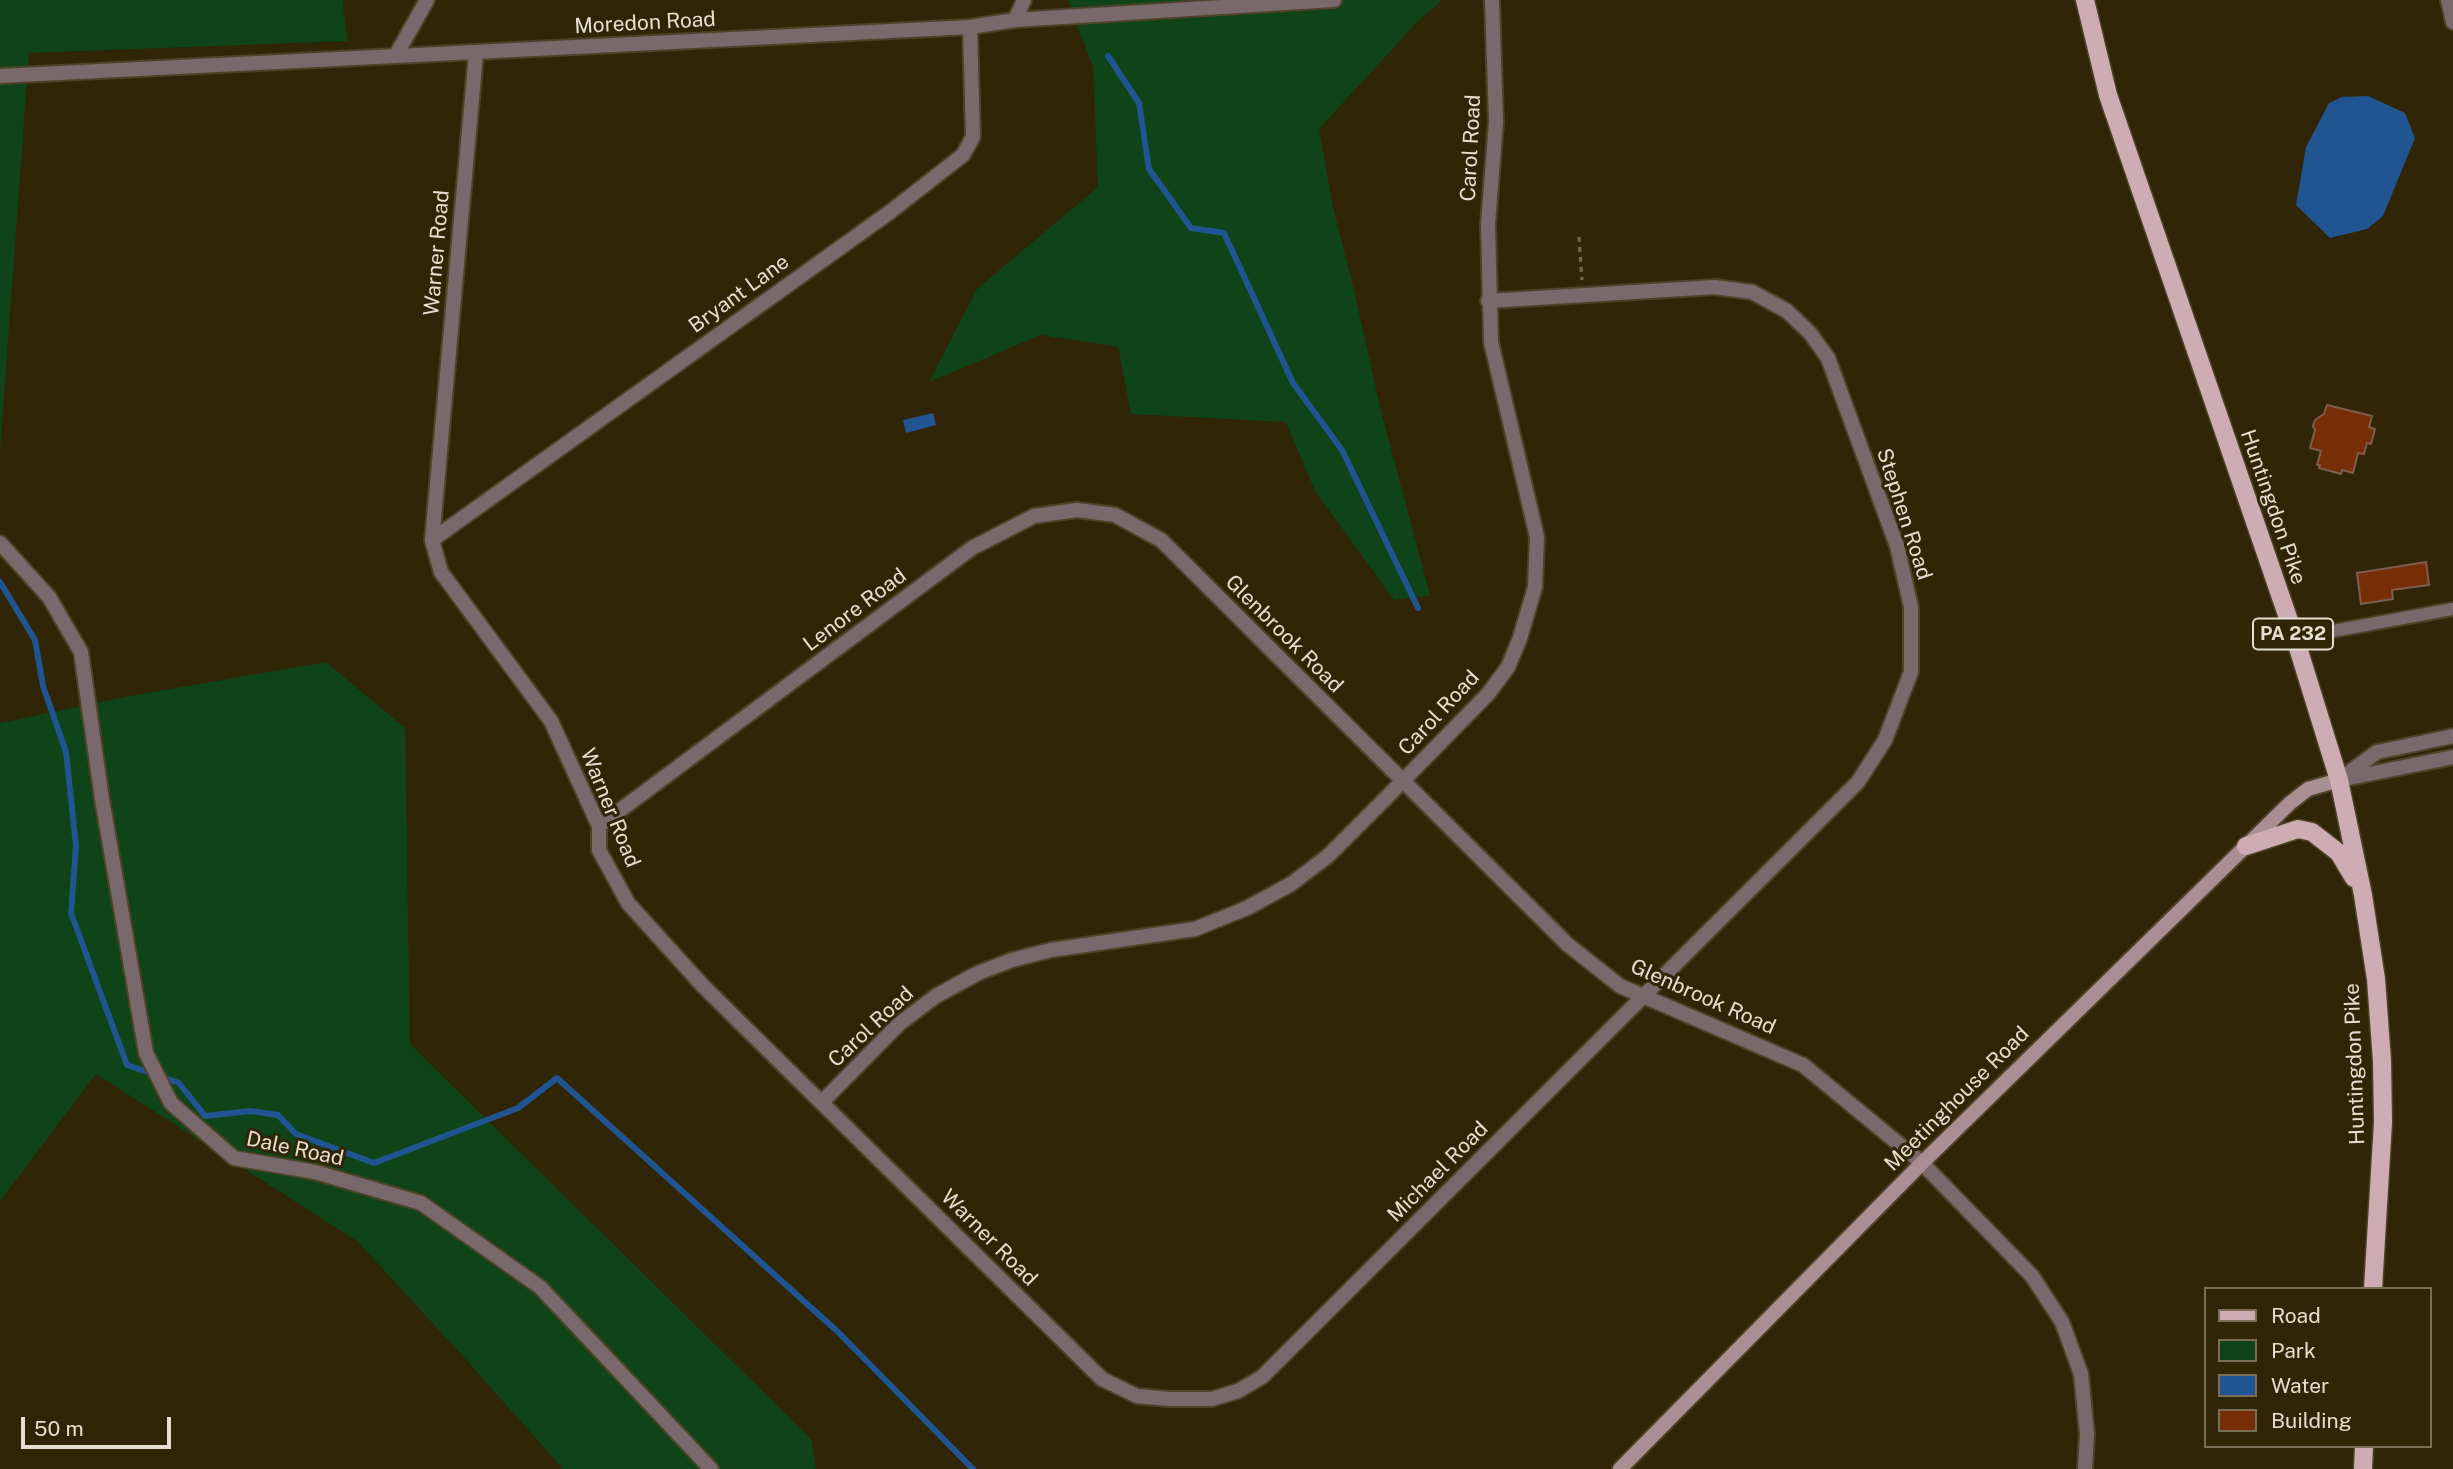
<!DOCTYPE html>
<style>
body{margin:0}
#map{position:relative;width:2453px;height:1469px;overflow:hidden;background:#302507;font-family:"Public Sans",sans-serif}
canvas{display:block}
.legend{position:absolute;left:2204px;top:1287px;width:228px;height:161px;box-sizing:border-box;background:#302507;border:2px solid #796f57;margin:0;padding:9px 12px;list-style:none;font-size:21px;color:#e6dfcf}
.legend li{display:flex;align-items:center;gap:14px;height:35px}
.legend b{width:35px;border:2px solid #796f57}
.scale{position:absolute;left:21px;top:1417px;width:150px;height:32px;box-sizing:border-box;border:4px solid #e6dfcf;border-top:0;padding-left:9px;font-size:21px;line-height:24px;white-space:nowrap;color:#e6dfcf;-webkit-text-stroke:5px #302507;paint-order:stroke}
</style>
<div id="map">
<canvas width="2453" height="1469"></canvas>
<ul class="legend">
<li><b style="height:9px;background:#ceacb3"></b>Road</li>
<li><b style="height:19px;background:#0f4318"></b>Park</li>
<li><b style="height:19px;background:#205591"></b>Water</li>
<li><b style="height:19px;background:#772d05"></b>Building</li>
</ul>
<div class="scale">50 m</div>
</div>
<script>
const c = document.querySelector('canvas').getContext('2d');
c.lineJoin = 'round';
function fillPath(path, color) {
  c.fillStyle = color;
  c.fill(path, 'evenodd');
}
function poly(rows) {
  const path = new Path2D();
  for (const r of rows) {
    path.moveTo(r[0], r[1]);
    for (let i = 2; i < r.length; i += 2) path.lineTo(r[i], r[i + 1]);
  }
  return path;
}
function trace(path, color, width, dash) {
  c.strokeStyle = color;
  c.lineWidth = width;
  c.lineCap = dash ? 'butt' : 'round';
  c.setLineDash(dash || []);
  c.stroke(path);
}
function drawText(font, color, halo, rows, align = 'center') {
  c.font = font + ' "Public Sans",sans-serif';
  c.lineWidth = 6;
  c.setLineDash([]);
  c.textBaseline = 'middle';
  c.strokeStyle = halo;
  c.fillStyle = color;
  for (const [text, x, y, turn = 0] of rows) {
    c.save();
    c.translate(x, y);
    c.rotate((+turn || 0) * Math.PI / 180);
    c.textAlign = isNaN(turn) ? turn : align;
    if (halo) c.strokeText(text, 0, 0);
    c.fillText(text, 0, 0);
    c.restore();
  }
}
const green = poly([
 [0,0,342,0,348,41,29,53,0,451],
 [1068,0,1442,0,1417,22,1319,129,1333,207,1354,290,1381,411,1430,595,1394,600,1315,491,1286,422,1131,414,1118,347,1041,335,929,382,977,289,1098,187,1093,67],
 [326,662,405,728,410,1044,811,1439,816,1469,563,1469,461,1354,357,1241,96,1074,0,1201,0,723,130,696]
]);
const water = poly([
 [2368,96,2405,113,2415,138,2383,216,2367,229,2330,238,2296,205,2306,147,2329,103,2342,97],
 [933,413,936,425,906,433,903,420]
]);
const stream = poly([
 [1108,56,1139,103,1149,169,1191,228,1224,233,1293,383,1342,450,1418,608],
 [0,582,35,640,43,686,66,752,76,846,71,913,127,1065,179,1083,205,1116,251,1111,278,1115,296,1134,374,1163,518,1108,557,1078,838,1332,973,1469]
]);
const building = poly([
 [2327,405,2372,416,2369,427,2375,429,2371,444,2367,443,2364,454,2358,453,2353,473,2342,470,2341,474,2319,468,2320,465,2317,465,2321,451,2310,448,2315,430,2313,426,2315,420,2324,414,2327,405],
 [2426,562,2429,585,2392,590,2393,599,2361,604,2357,573,2426,562]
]);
const path = poly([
 [1579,237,1582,280]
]);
const lane = poly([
 [2295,638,2453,609]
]);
const street = poly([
 [2448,0,2453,22],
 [1015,20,1024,0],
 [476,54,432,540,441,572,551,721,599,826,599,850,628,903,703,986,1102,1379,1137,1396,1169,1399,1212,1399,1238,1391,1262,1377,1858,782,1885,740,1911,672,1911,607,1897,546,1828,358,1810,333,1787,311,1752,292,1715,287,1488,301],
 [396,55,427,0],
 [0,76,970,27,1015,20,1334,0],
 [432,540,890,212,963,155,973,137,970,27],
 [0,543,49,597,81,652,102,799,146,1053,171,1103,234,1158,315,1172,421,1203,540,1287,711,1469],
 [2344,779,2453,757],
 [2339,780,2377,752,2453,736],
 [599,826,972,548,1034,516,1077,510,1115,515,1161,540,1567,944,1620,986,1803,1065,1922,1163,2032,1276,2062,1322,2081,1374,2087,1434,2085,1469],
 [822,1102,899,1024,936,996,978,973,1012,960,1051,950,1195,929,1247,908,1291,884,1328,856,1385,799,1488,694,1508,667,1520,638,1535,587,1537,537,1491,342,1488,224,1496,122,1492,0]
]);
const secondary = poly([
 [1620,1469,1922,1163,2290,803,2308,789,2339,780]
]);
const primary = poly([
 [2085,0,2108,95,2295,638,2339,780,2363,895,2376,979,2382,1061,2383,1122,2373,1289],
 [2246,846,2298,829,2312,832,2339,853,2354,878],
 [2363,1469,2364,1446]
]);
const shields = [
 [2293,634,80]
];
const shieldNames = [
 ["PA 232",2293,634]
];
const streetNames = [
 ["Moredon Road",645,23,-3],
 ["Carol Road",1471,148,-87],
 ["Warner Road",437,253,-85],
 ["Bryant Lane",739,294,-36],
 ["Huntingdon Pike",2273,507,71],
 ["Stephen Road",1904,514,72],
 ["Lenore Road",855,610,-37],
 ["Glenbrook Road",1284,634,45],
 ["Carol Road",1439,713,-47],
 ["Warner Road",610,808,68],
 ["Glenbrook Road",1703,997,24],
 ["Carol Road",871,1027,-43],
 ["Huntingdon Pike",2355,1064,-92],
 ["Meetinghouse Road",1957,1099,-45],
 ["Dale Road",295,1149,12],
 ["Michael Road",1438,1172,-45],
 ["Warner Road",989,1238,45]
];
fillPath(green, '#0f4318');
fillPath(water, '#205591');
trace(stream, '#205591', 6);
fillPath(building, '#772d05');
trace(building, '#7c5d4f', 2);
trace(lane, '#4d4327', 16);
trace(street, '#4d4327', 18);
trace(secondary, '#4d4327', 18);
trace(primary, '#4d4327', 21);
trace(path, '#6f654c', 3.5, [5, 5]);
trace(lane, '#79696c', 12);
trace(street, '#79696c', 14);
trace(secondary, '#a98f94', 14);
trace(primary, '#ceacb3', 18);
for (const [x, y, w] of shields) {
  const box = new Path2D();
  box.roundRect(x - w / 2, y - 15.5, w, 31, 5);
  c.fillStyle = '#302507';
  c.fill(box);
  trace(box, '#e6dfcf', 2);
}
drawText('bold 19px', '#e6dfcf', null, shieldNames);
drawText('21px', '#e6dfcf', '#302507', streetNames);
</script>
